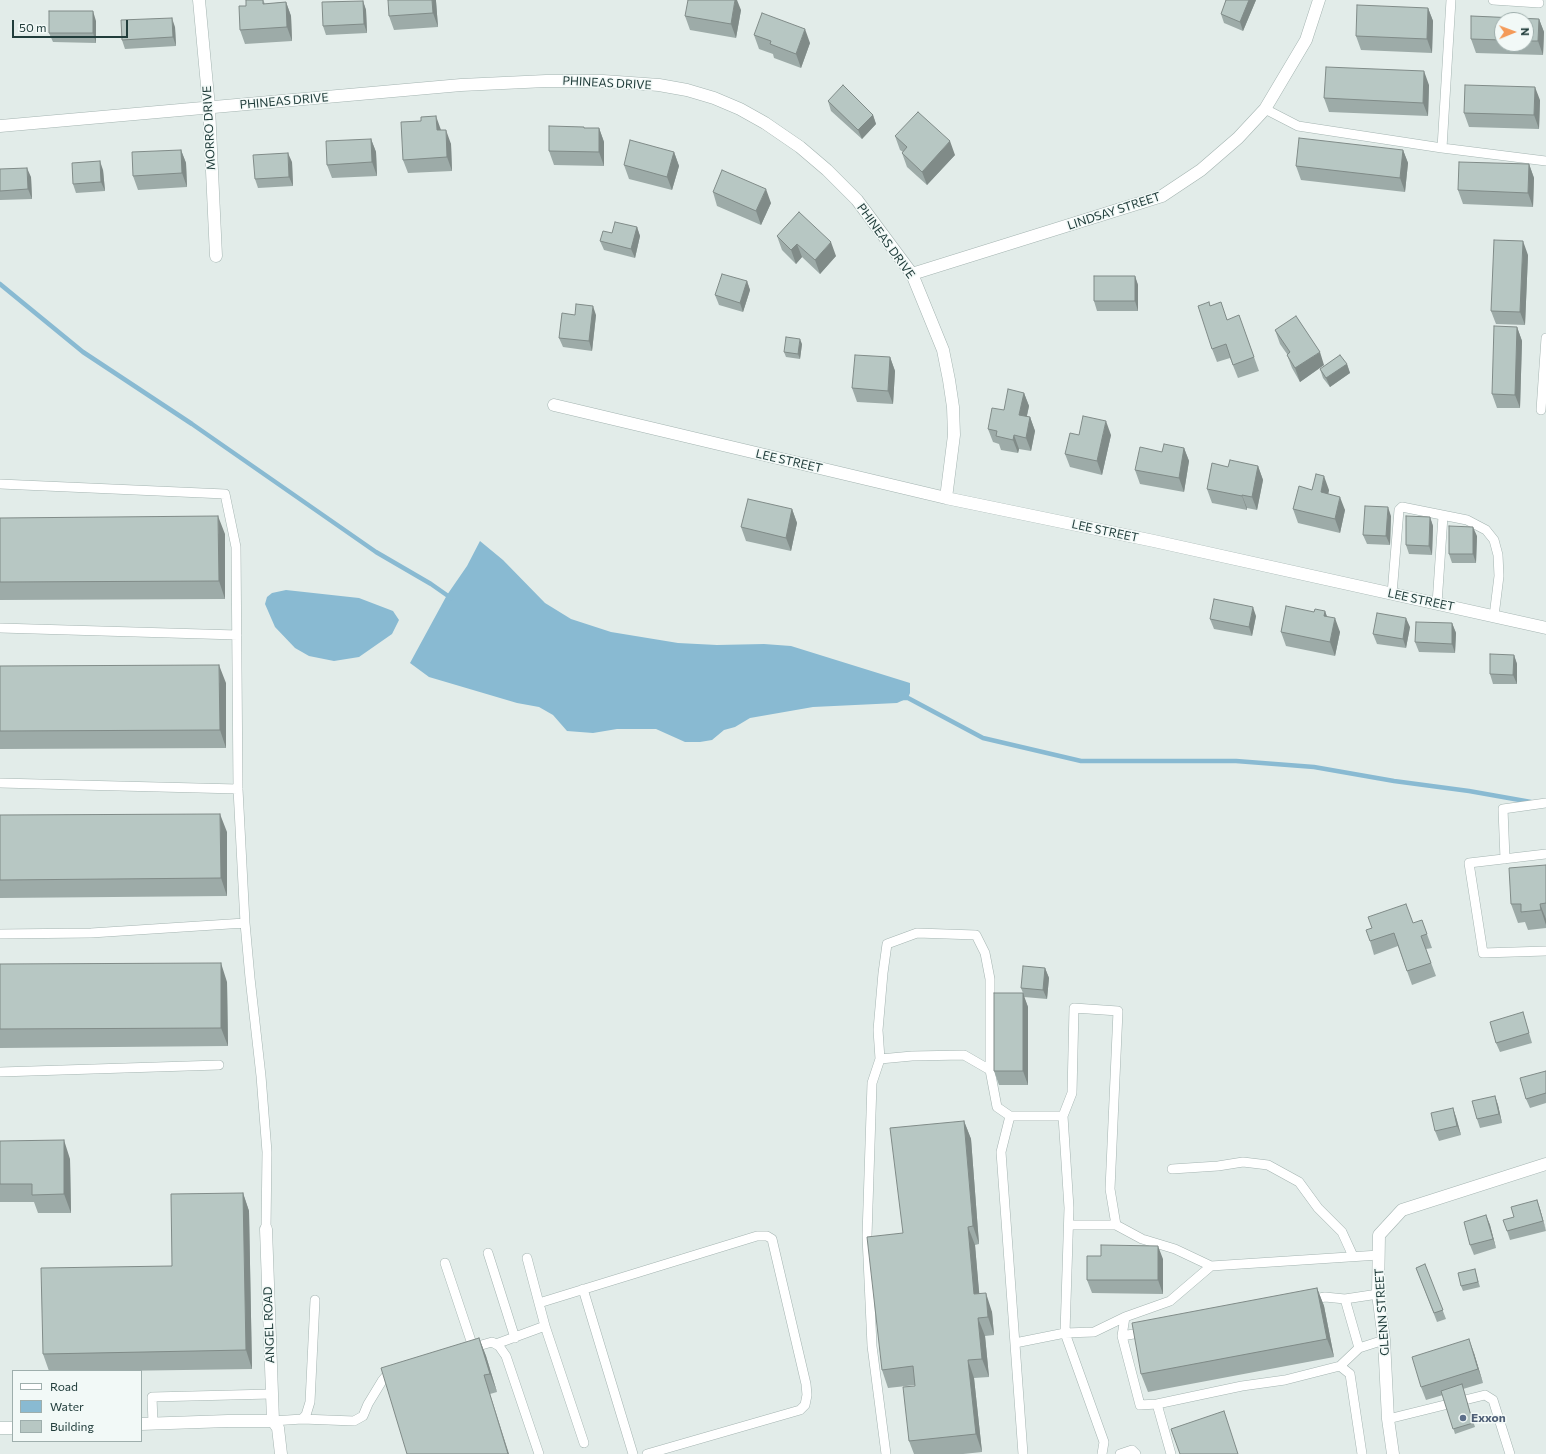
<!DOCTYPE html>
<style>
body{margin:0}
#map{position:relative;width:1546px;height:1454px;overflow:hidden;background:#e2ece9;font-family:Commissioner,sans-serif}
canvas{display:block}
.legend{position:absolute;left:12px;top:1370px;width:130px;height:72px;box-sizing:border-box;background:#f2f9f7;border:1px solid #9eaeac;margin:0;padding:5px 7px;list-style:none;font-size:12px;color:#213d3b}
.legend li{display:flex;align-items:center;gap:8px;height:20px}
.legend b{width:20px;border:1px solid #9eaeac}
.north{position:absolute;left:1494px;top:12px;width:40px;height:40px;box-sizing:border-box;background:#f2f9f7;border:1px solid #9eaeac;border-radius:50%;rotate:89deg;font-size:11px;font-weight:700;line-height:16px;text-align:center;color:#213d3b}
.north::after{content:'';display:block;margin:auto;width:14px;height:18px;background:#f49a58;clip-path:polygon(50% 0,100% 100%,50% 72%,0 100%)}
.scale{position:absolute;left:12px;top:20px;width:116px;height:18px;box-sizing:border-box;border:2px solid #213d3b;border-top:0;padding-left:5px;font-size:12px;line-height:14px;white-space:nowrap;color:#213d3b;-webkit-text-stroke:3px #f2f9f7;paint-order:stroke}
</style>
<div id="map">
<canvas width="1546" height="1454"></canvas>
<ul class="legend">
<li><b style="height:5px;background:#fff"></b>Road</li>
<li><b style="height:11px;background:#89bad2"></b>Water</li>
<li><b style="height:11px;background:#b7c7c3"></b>Building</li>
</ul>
<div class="north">N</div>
<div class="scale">50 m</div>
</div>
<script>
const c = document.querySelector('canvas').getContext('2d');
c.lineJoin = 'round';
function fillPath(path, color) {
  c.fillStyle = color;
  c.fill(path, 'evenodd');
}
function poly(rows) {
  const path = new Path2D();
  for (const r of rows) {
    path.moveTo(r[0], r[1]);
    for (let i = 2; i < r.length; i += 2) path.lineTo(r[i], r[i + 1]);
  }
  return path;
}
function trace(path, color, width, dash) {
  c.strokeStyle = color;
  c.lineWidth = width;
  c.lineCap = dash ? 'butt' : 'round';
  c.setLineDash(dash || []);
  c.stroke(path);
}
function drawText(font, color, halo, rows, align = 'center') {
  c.font = font + ' Commissioner,sans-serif';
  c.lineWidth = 3;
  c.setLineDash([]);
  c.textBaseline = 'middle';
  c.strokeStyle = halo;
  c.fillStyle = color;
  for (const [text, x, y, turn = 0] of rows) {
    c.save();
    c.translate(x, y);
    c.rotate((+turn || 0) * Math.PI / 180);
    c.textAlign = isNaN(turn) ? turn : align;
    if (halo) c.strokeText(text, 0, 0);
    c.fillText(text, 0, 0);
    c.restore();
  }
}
const water = poly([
 [480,541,503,560,545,603,571,619,611,632,678,643,717,645,764,644,791,646,910,683,910,693,908,698,897,703,813,707,750,718,735,727,724,730,712,740,700,742,685,742,656,729,617,729,593,733,567,731,553,715,539,707,517,703,429,677,410,663,447,595,467,566],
 [286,590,359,598,393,611,399,620,392,634,359,657,334,661,309,656,295,648,275,627,265,604,267,597,272,593]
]);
const stream = poly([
 [0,284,83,352,192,424,376,552,431,584,451,598],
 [902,698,908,698,983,738,1081,761,1236,761,1314,767,1394,781,1469,791,1531,802]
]);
const service = poly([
 [1451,0,1442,148,1546,161],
 [1493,0,1539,3],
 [1265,109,1298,126,1442,148],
 [1541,410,1546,338],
 [0,484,225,494,236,547,238,789,245,923,91,933,0,934],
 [1392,594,1399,510,1402,507,1467,520,1486,530,1494,540,1498,555,1499,576,1494,616],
 [1437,604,1443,516],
 [0,628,237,635],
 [0,783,238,789],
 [1546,854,1469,863,1483,953,1546,951],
 [1505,859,1503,809,1546,803],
 [245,923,250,978,261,1076,267,1152,266,1229],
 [880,1059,872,1083,867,1236,872,1346,886,1454],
 [990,1070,964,1055,912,1056,880,1059,878,1030,883,973,887,944,917,933,976,935,985,953,990,979,990,1070,997,1107,1010,1116,1063,1116,1072,1093,1074,1008,1118,1011,1110,1189,1116,1225],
 [0,1072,219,1065],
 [1010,1116,1001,1152,1023,1454],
 [1063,1116,1069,1208,1065,1333,1104,1442,1102,1454],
 [1172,1169,1218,1166,1243,1162,1268,1165,1299,1182,1318,1208,1342,1232,1353,1256],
 [1069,1225,1116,1225,1142,1239,1175,1249,1211,1266,1379,1255],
 [488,1253,515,1338],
 [445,1263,473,1347],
 [583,1289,633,1454],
 [1309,1300,1325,1297,1345,1299],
 [539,1303,757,1236,767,1236,772,1239,806,1384,807,1395,805,1405,800,1410,647,1454],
 [1125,1317,1122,1336,1140,1405,1157,1404],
 [545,1326,584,1443],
 [1122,1336,1145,1332],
 [1015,1343,1065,1333,1094,1332,1125,1317,1170,1301,1211,1266],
 [496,1344,545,1326,527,1258],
 [471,1348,492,1342,499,1346,506,1356,539,1454],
 [1359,1348,1384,1340],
 [1340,1366,1350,1374,1362,1454],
 [302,1419,354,1421,363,1416,368,1404,382,1381,387,1375,394,1371],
 [1388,1419,1485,1395,1493,1400,1510,1454],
 [273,1421,302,1419,306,1415,310,1402,315,1300],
 [153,1423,152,1397,271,1394],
 [1120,1454,1132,1450,1136,1454],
 [1171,1454,1157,1404,1242,1386,1285,1380,1340,1366,1359,1348,1345,1299,1378,1294]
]);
const minor = poly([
 [199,0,209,107,216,256],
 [0,126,461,85,546,81,603,81,659,85,687,90,714,98,740,109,765,123,800,147,827,170,857,200,912,274,943,350,949,380,953,407,954,435,946,498],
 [912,274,1162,196,1201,170,1238,138,1265,109,1306,40,1319,0],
 [554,405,946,498,1154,541,1546,628],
 [266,1229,273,1421],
 [141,1424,228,1421,273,1421,278,1428,281,1454],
 [0,1428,13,1428],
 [1393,1454,1388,1419,1384,1340,1378,1294,1379,1235,1402,1210,1546,1164]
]);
const wall = poly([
 [246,0,263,0,265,4,286,2,291,16,292,41,245,44,240,30,246,6],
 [1226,0,1256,0,1243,31,1224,23,1221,14],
 [363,1,366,10,367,33,326,35,323,26],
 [436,1,438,27,394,30,389,16],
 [1428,8,1433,21,1432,53,1361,50,1356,36],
 [741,10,736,38,690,30,685,16],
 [1471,16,1539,19,1544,32,1543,55,1476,53,1471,39],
 [1502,20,1526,20,1526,44,1502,44],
 [96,21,96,43,53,42,49,33],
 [175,27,176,46,125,49,122,40],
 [754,35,810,43,801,68,774,58,773,54,759,49],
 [1429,85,1428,116,1329,112,1324,98],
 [1540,100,1539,129,1469,127,1464,113],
 [828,101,873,115,876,124,862,139,831,111],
 [584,128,599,128,604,142,604,166,554,165,549,151],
 [441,130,451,144,452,171,408,173,403,160],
 [895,136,955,155,927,185,907,167,902,153,903,152,900,150],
 [371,139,376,152,377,176,332,178,327,165],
 [181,150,186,163,187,187,138,190,133,176],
 [1403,150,1408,163,1405,192,1301,180,1296,166],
 [674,152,679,166,672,190,629,179,624,165],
 [292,162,293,186,258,188,255,179],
 [1529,164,1534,178,1533,207,1463,204,1458,190],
 [0,169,31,177,32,199,0,200],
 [103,170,105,191,76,193,73,184],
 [713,192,771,203,761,225,717,206],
 [637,227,640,236,635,258,604,250,600,241,612,233],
 [777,236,836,256,820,274,802,257,796,264,782,250],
 [1528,255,1525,325,1496,324,1491,311],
 [1135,276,1138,285,1138,311,1097,311,1094,301],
 [747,281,750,290,743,312,719,305,715,295],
 [1210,306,1228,320,1244,329,1259,371,1238,378,1230,358,1217,362,1212,349],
 [575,315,596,315,592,351,563,347,559,338],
 [1517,327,1522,341,1520,408,1497,408,1492,394],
 [1275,330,1324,365,1300,382,1292,368,1287,355,1287,354,1280,344],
 [802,344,800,359,786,357,784,352],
 [890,357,895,371,893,404,857,402,852,388],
 [1347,364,1350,373,1330,387,1323,378,1320,369],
 [1024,393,1029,406,1027,416,1030,417,1035,431,1031,451,1019,449,1018,453,1001,450,999,444,993,442,988,429,1004,410],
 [1079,435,1111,435,1102,475,1070,467,1065,454],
 [1184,448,1189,461,1184,492,1140,484,1135,470,1162,452],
 [1258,466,1263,480,1257,510,1247,508,1247,510,1212,503,1207,489,1228,467],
 [1312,490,1329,490,1328,494,1345,510,1340,533,1298,523,1293,509],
 [792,509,797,523,791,551,746,541,741,527],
 [1391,516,1390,545,1367,544,1363,535],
 [1430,517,1433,526,1432,555,1409,554,1406,545],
 [0,518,225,534,225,599,0,600],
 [1477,536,1476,563,1452,563,1449,554],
 [1325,611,1327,617,1340,632,1335,656,1286,646,1281,632,1314,612],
 [1256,616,1252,636,1214,629,1210,619],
 [1452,623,1456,633,1455,653,1419,652,1415,642],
 [1410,627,1406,648,1377,644,1373,634],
 [1514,655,1517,664,1517,684,1493,684,1490,674],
 [0,666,226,683,226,748,0,749],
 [0,815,227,832,227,896,0,898],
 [1546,865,1546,928,1528,930,1525,922,1518,923,1511,904],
 [1422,920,1432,948,1426,949,1436,976,1412,985,1398,946,1374,955,1370,941],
 [0,964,227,982,228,1046,0,1048],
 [1045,968,1049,978,1047,999,1024,997,1028,1007,1028,1085,999,1085,994,1071,1023,993,1021,988],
 [1523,1012,1532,1043,1500,1052,1496,1043],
 [1546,1071,1546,1103,1530,1108,1526,1099],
 [1495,1096,1498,1105,1502,1123,1480,1128,1477,1119],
 [1453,1108,1456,1117,1461,1135,1439,1141,1435,1131],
 [964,1121,971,1139,979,1244,975,1245,979,1294,992,1312,994,1335,985,1336,989,1377,974,1378,982,1452,963,1454,914,1454,909,1441,915,1385,888,1388,882,1370,903,1233],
 [0,1141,70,1159,71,1213,38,1213,34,1202,0,1202],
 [243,1193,249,1211,252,1369,115,1371,49,1371,43,1354,172,1266],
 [1537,1200,1540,1209,1546,1231,1510,1240,1507,1231,1514,1217],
 [1486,1215,1490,1225,1496,1248,1474,1255,1470,1245],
 [1163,1259,1163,1294,1092,1293,1087,1280],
 [1425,1264,1446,1319,1437,1322,1416,1268],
 [1475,1269,1480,1287,1463,1291,1461,1286],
 [1317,1288,1324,1306,1334,1357,1148,1392,1141,1374],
 [479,1338,486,1356,497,1392,490,1394,407,1454],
 [1474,1353,1483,1383,1463,1389,1475,1427,1455,1434,1443,1395,1426,1400,1421,1387]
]);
const shadedWall = poly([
 [432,0,436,0,436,1,438,27,433,13],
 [735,0,737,0,741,10,736,38,731,24],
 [1249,0,1256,0,1243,31,1240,22],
 [363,1,366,10,367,33,364,24],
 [286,2,291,16,292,41,287,27],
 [1428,8,1433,21,1432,53,1427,39],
 [93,11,96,21,96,43,93,33],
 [172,18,175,27,176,46,173,37],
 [1539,19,1544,32,1543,55,1538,41],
 [805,29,810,43,801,68,796,54],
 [1424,71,1429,85,1428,116,1423,103],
 [1535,87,1540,100,1539,129,1534,115],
 [873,115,876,124,862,139,858,130],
 [436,116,441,130,442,144,437,130],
 [599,128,604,142,604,166,599,152],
 [446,130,451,144,452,171,447,157],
 [371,139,376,152,377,176,372,162],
 [950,141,955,155,927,185,922,172],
 [181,150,186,163,187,187,182,173],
 [1403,150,1408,163,1405,192,1400,178],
 [674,152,679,166,672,190,667,177],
 [288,153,292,162,293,186,289,177],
 [100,161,103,170,105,191,101,182],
 [1529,164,1534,178,1533,207,1528,193],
 [27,168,31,177,32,199,28,189],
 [766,189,771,203,761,225,756,211],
 [637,227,640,236,635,258,631,249],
 [1523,241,1528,255,1525,325,1520,312],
 [831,242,836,256,820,274,815,260],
 [797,244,802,257,796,264,791,250],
 [1135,276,1138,285,1138,311,1135,301],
 [747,281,750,290,743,312,740,303],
 [593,306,596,315,592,351,589,341],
 [1517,327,1522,341,1520,408,1515,395],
 [800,339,802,344,800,359,798,354],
 [1320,352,1324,365,1300,382,1295,368],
 [890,357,895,371,893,404,888,391],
 [1347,364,1350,373,1330,387,1326,378],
 [1024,393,1029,406,1024,428,1019,415],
 [1030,417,1035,431,1031,451,1026,438],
 [1106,421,1111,435,1102,475,1097,461],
 [1014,435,1019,449,1018,453,1013,440],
 [1184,448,1189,461,1184,492,1179,478],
 [1258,466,1263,480,1257,510,1252,497],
 [1324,476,1329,490,1326,505,1321,492],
 [1242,495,1247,508,1247,510,1242,496],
 [1340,497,1345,510,1340,533,1335,519],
 [1388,507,1391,516,1390,545,1386,536],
 [792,509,797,523,791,551,786,538],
 [218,516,225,534,225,599,219,581],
 [1430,517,1433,526,1432,555,1429,546],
 [1473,527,1477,536,1476,563,1473,554],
 [1253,607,1256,616,1252,636,1249,627],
 [1325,611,1330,625,1324,616],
 [1335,618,1340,632,1335,656,1330,642],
 [1406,618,1410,627,1406,648,1403,639],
 [1452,623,1456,633,1455,653,1452,644],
 [1514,655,1517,664,1517,684,1513,675],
 [219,665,226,683,226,748,220,730],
 [220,814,227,832,227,896,221,878],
 [1540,904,1546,919,1546,925,1541,910],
 [221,963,227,982,228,1046,221,1028],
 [1045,968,1049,978,1047,999,1043,990],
 [1023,993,1028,1007,1028,1085,1023,1071],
 [1495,1096,1498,1105,1502,1123,1499,1114],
 [1453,1108,1456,1117,1461,1135,1457,1126],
 [964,1121,971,1139,979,1244,973,1226],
 [64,1140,70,1159,71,1213,64,1194],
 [243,1193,249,1211,252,1369,246,1350],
 [1537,1200,1540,1209,1546,1230,1543,1221],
 [1486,1215,1490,1225,1496,1248,1493,1239],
 [968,1227,975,1245,981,1313,974,1294],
 [1158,1246,1163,1259,1163,1294,1158,1280],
 [1317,1288,1324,1306,1334,1357,1327,1339],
 [986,1293,992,1312,994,1335,988,1317],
 [978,1318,985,1336,989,1377,982,1359],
 [479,1338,486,1356,497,1392,490,1374],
 [1469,1339,1474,1353,1483,1383,1478,1369],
 [968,1360,974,1378,982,1452,976,1434],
 [484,1375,490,1394,509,1454,508,1454]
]);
const building = poly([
 [246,0,263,0,263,4,286,2,287,27,240,30,239,6,246,6,246,0],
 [388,0,432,0,433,13,389,16,388,0],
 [688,0,735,0,731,24,685,16,688,0],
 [1226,0,1249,0,1240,22,1221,14,1226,0],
 [363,1,364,24,323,26,322,2,363,1],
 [1357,5,1428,8,1427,39,1356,36,1357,5],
 [49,11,93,11,93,33,49,33,49,11],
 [762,13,805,29,796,54,770,44,771,41,754,35,762,13],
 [1471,16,1539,19,1538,41,1526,41,1526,20,1502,20,1502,40,1471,39,1471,16],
 [172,18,173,37,122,40,121,20,172,18],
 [1326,67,1424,71,1423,103,1324,98,1326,67],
 [843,85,873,115,858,130,828,101,843,85],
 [1465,85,1535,87,1534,115,1464,113,1465,85],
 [918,112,950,141,922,172,902,153,907,147,895,136,918,112],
 [436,116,437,130,446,130,447,157,403,160,401,122,421,121,421,117,436,116],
 [549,126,584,127,584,128,599,128,599,152,549,151,549,126],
 [1299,138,1403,150,1400,178,1296,166,1299,138],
 [371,139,372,162,327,165,326,141,371,139],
 [630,140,674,152,667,177,624,165,630,140],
 [181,150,182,173,133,176,132,152,181,150],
 [288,153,289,177,255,179,253,155,288,153],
 [100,161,101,182,73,184,72,163,100,161],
 [1459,162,1529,164,1528,193,1458,190,1459,162],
 [27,168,28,189,0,191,0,169,27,168],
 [722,170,766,189,756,211,713,192,722,170],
 [799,212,831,242,815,260,797,244,791,250,777,236,799,212],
 [615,222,637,227,631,249,600,241,603,231,612,233,615,222],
 [1494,240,1523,241,1520,312,1491,311,1494,240],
 [722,274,747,281,740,303,715,295,722,274],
 [1094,276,1135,276,1135,301,1094,301,1094,276],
 [1209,302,1210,306,1221,302,1227,320,1239,315,1254,357,1233,365,1226,344,1212,349,1198,306,1209,302],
 [576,304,593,306,589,341,559,338,562,313,575,315,576,304],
 [1296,316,1320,352,1295,368,1287,355,1290,352,1275,330,1296,316],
 [1494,326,1517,327,1515,395,1492,394,1494,326],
 [786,337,800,339,798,354,784,352,786,337],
 [855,355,890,357,888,391,852,388,855,355],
 [1340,355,1347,364,1326,378,1320,369,1340,355],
 [1008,389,1024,393,1019,415,1030,417,1026,438,1014,435,1013,440,996,436,997,431,988,429,992,408,1004,410,1008,389],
 [1083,416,1106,421,1097,461,1065,454,1070,433,1079,435,1083,416],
 [1164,444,1184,448,1179,478,1135,470,1140,447,1162,452,1164,444],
 [1230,460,1258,466,1252,497,1242,495,1242,496,1207,489,1212,463,1228,467,1230,460],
 [1316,474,1324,476,1321,492,1340,497,1335,519,1293,509,1299,486,1312,490,1316,474],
 [748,499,792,509,786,538,741,527,748,499],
 [1365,506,1388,507,1386,536,1363,535,1365,506],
 [218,516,219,581,0,582,0,518,218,516],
 [1406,516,1430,517,1429,546,1406,545,1406,516],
 [1449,526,1473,527,1473,554,1449,554,1449,526],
 [1214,599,1253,607,1249,627,1210,619,1214,599],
 [1286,606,1314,612,1315,609,1325,611,1324,616,1335,618,1330,642,1281,632,1286,606],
 [1377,613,1406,618,1403,639,1373,634,1377,613],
 [1416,622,1452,623,1452,644,1415,642,1416,622],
 [1490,654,1514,655,1513,675,1490,674,1490,654],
 [219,665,220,730,0,731,0,666,219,665],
 [220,814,221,878,0,880,0,815,220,814],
 [1546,865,1546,903,1540,904,1541,910,1521,912,1521,904,1511,904,1509,868,1546,865],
 [1406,904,1413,923,1422,920,1427,934,1421,936,1431,963,1407,971,1394,933,1370,941,1366,930,1372,928,1368,917,1406,904],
 [221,963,221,1028,0,1029,0,964,221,963],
 [1023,966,1045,968,1043,990,1021,988,1023,966],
 [994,993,1023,993,1023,1071,994,1071,994,993],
 [1523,1012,1529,1033,1496,1043,1490,1022,1523,1012],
 [1546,1071,1546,1093,1526,1099,1520,1078,1546,1071],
 [1495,1096,1499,1114,1477,1119,1472,1101,1495,1096],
 [1453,1108,1457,1126,1435,1131,1431,1113,1453,1108],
 [964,1121,973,1226,968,1227,974,1294,986,1293,988,1317,978,1318,982,1359,968,1360,976,1434,909,1441,903,1387,915,1386,913,1366,882,1370,867,1237,903,1233,890,1128,964,1121],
 [64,1140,64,1194,32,1195,32,1184,0,1184,0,1141,64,1140],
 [243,1193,246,1350,43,1354,41,1268,172,1266,171,1194,243,1193],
 [1537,1200,1543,1221,1507,1231,1503,1220,1514,1217,1511,1207,1537,1200],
 [1486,1215,1493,1239,1470,1245,1464,1222,1486,1215],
 [1101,1245,1158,1246,1158,1280,1087,1280,1087,1256,1101,1256,1101,1245],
 [1425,1264,1443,1310,1434,1313,1416,1268,1425,1264],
 [1475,1269,1478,1282,1461,1286,1458,1273,1475,1269],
 [1317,1288,1327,1339,1141,1374,1132,1323,1317,1288],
 [479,1338,490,1374,484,1375,508,1454,407,1454,381,1368,479,1338],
 [1469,1339,1478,1369,1421,1387,1412,1357,1469,1339],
 [1462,1384,1473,1423,1453,1429,1441,1391,1462,1384],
 [1224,1411,1238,1454,1180,1454,1171,1429,1224,1411]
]);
const markers = [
 [1463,1418,4,"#5c6f8a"]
];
const streetNames = [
 ["PHINEAS DRIVE",607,83,3],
 ["PHINEAS DRIVE",284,101,-5],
 ["MORRO DRIVE",209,128,-93],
 ["LINDSAY STREET",1114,211,-18],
 ["PHINEAS DRIVE",886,241,54],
 ["LEE STREET",789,461,13],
 ["LEE STREET",1105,531,12],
 ["LEE STREET",1421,600,12],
 ["GLENN STREET",1382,1312,-94],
 ["ANGEL ROAD",269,1325,-92]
];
const serviceNames = [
 ["Exxon",1471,1418]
];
fillPath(water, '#89bad2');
trace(stream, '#89bad2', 4.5);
trace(service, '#a4b4b1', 10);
trace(minor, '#a4b4b1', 13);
trace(service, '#fff', 9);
trace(minor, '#fff', 12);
fillPath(wall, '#9daba8');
fillPath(shadedWall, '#808b88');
fillPath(building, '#b7c7c3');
trace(building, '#808b88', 1);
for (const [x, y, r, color] of markers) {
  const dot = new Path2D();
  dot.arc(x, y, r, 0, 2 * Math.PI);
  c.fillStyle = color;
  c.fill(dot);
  trace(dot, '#f2f9f7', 1.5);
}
drawText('12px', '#213d3b', '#f2f9f7', streetNames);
drawText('bold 12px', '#4e5e75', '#f2f9f7', serviceNames, 'left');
</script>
